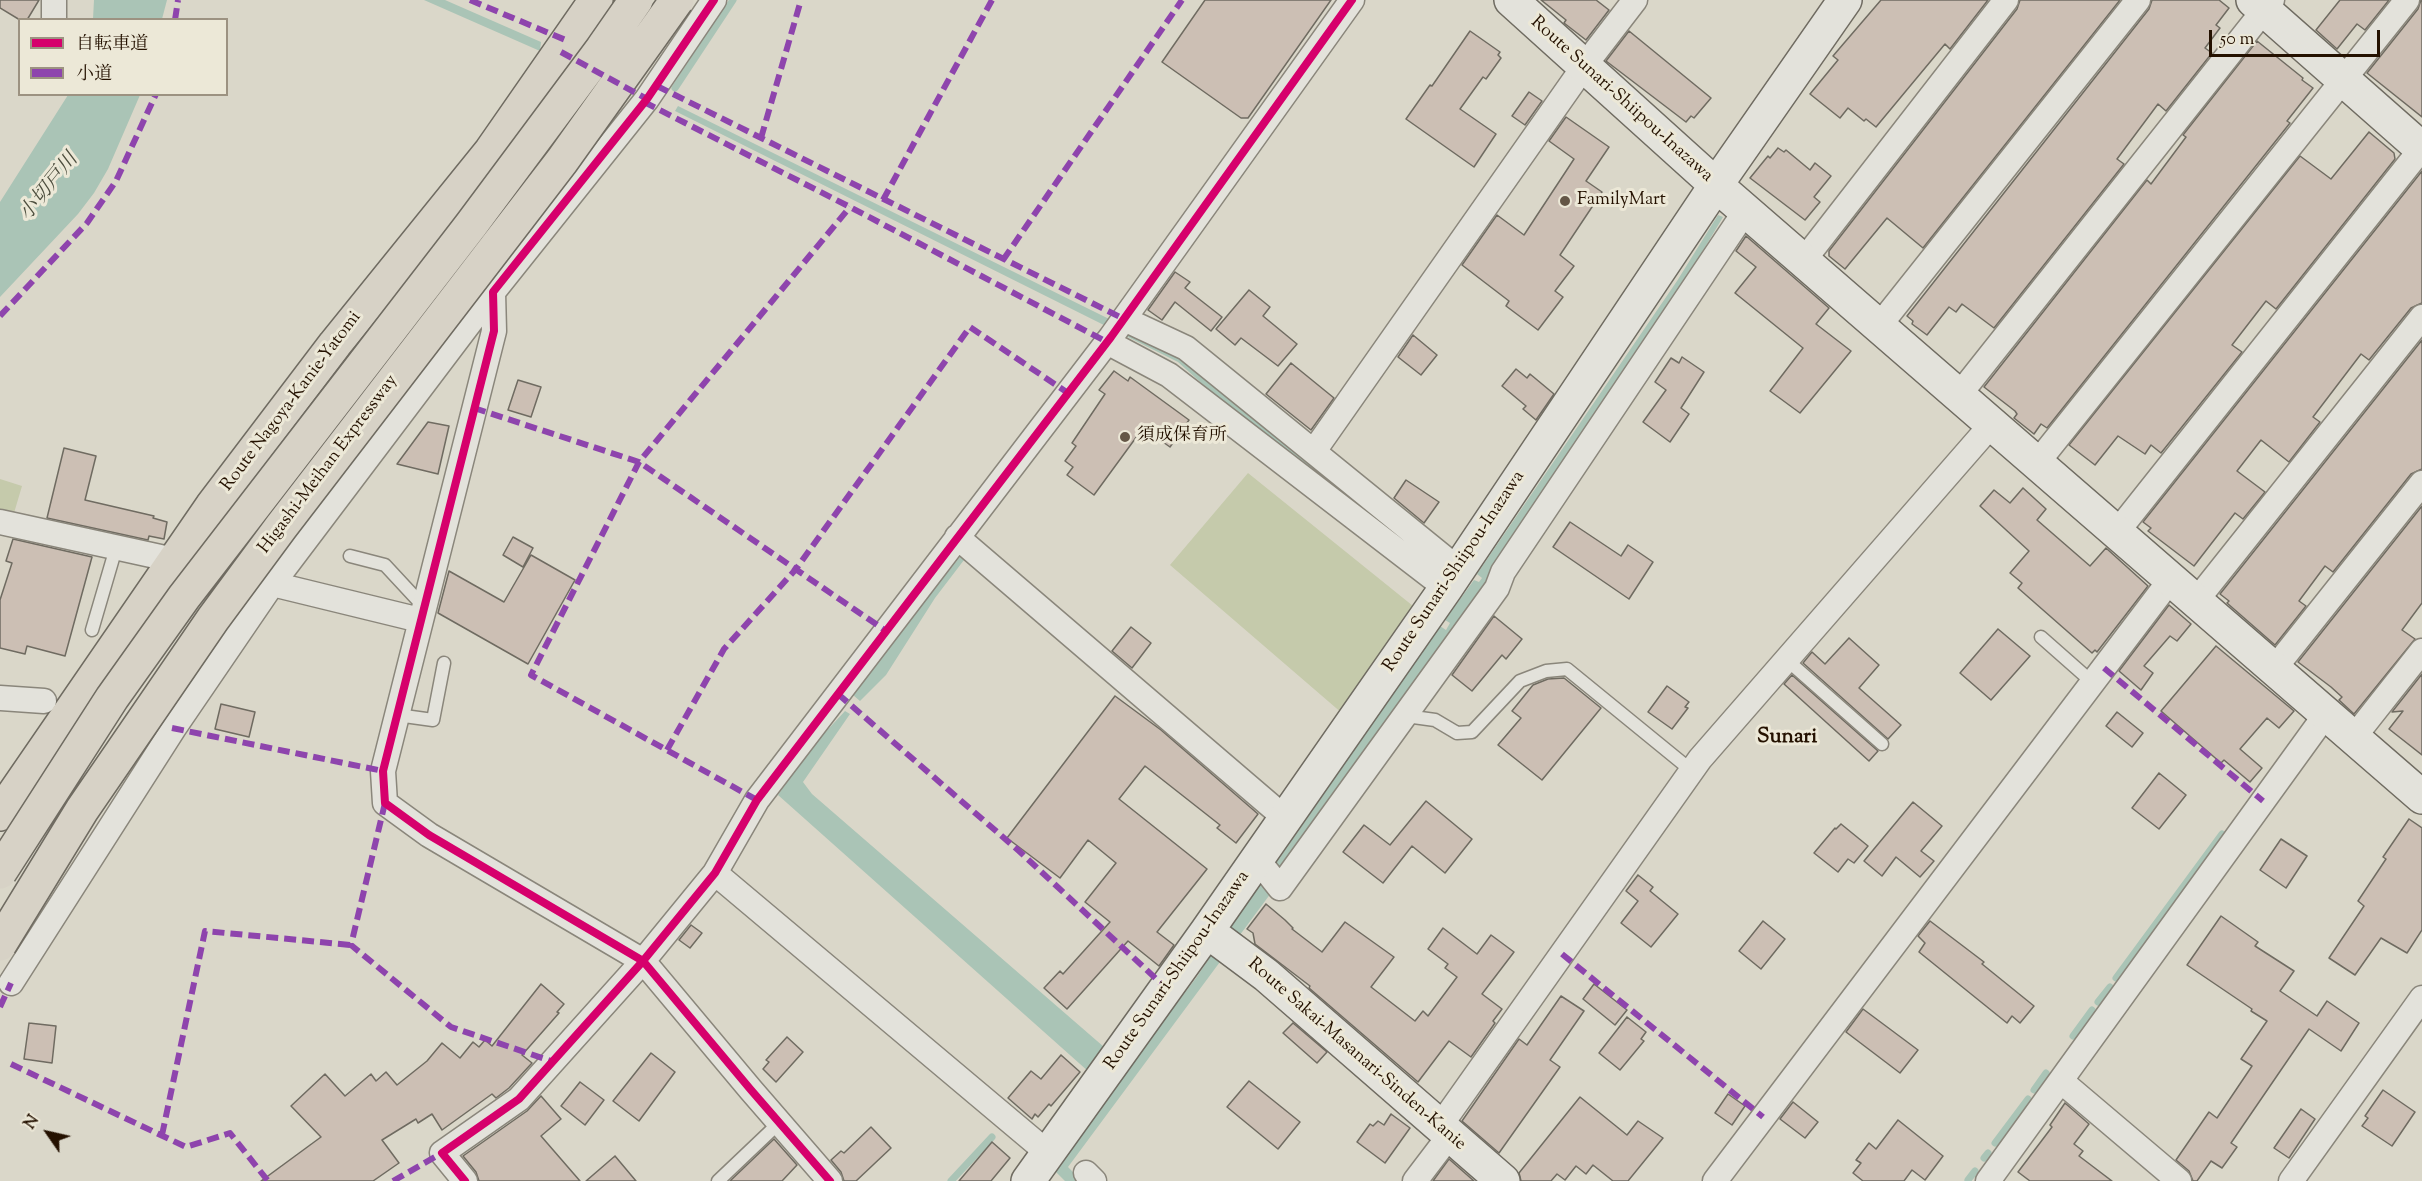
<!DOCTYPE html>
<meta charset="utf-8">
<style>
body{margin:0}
#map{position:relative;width:2422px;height:1181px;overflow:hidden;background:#dad7c9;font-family:"Sorts Mill Goudy","Noto Serif JP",serif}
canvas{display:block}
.legend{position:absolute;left:18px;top:18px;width:210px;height:78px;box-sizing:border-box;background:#ece8d7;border:2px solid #9c9281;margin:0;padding:8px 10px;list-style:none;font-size:18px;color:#241100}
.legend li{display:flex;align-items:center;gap:12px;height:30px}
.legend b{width:30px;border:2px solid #9c9281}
.north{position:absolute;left:18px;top:1103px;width:60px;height:60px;-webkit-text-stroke:4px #ece8d7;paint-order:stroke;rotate:304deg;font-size:16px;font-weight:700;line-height:24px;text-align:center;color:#241100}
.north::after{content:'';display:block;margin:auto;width:21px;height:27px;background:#241100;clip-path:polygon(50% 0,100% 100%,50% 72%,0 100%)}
.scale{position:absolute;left:2209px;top:30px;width:171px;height:27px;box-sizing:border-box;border:3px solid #241100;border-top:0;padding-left:8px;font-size:18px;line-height:21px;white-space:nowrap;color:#241100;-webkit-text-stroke:4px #ece8d7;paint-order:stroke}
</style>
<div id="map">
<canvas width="2422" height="1181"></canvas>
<ul class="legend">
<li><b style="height:8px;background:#d6006c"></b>自転車道</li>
<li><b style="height:8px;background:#8e44ad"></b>小道</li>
</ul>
<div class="north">N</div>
<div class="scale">50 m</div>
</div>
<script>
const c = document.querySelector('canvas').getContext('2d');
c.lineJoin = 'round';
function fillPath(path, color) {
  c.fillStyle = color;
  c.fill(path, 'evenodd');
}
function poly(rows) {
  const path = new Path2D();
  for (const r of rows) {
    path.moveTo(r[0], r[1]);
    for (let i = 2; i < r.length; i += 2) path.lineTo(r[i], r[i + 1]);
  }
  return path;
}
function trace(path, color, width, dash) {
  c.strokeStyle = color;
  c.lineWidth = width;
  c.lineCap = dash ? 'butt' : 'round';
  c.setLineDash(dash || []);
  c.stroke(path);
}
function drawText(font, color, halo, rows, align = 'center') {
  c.font = font + ' "Sorts Mill Goudy","Noto Serif JP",serif';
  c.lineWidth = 6;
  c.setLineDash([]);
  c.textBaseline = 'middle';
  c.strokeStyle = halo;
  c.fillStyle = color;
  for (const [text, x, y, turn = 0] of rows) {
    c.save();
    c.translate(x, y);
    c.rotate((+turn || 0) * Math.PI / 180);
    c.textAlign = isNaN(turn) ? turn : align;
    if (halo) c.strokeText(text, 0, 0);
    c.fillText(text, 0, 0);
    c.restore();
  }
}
const green = poly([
 [1248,473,1418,610,1343,714,1170,565],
 [0,479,22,486,14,513,0,510]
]);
const water = poly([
 [94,0,167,0,162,19,93,19],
 [424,0,445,0,541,42,540,51],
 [68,95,140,95,108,169,94,193,78,214,0,297,0,202],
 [678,106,1180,354,1447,565,1442,572,1249,426,1178,362,675,111],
 [1718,215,1723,217,1676,296,1489,582,1460,630,1453,626,1449,633,1455,637,1450,644,1440,646,1271,893,1068,1167,1082,1181,1065,1181,1052,1168,1196,978,1263,878,1279,859,1440,626,1446,630,1450,623,1445,620,1474,580,1479,582,1482,578,1477,574,1677,281],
 [960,557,964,560,935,598,886,675,860,701,853,695,882,654],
 [845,711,850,714,803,782,812,794,1104,1047,1089,1072,778,795,808,751]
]);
const stream = poly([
 [675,88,733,0],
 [2116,978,2222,834],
 [2098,1002,2110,987],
 [2073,1036,2092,1010],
 [2034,1090,2046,1073],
 [1995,1143,2028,1099],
 [1984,1158,1988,1153],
 [1968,1180,1975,1171],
 [951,1181,992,1137]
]);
const building = poly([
 [0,0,39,0,27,20,20,20,0,8,0,0],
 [1205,0,1331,0,1248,118,1241,118,1162,62,1205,0],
 [1541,0,1596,0,1609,10,1586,40,1564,23,1566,20,1541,0],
 [1881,0,1988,0,1950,49,1945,44,1876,127,1866,119,1864,121,1848,108,1840,118,1810,94,1838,60,1833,56,1881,0],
 [2020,0,2120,0,1923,248,1887,218,1845,269,1829,256,1829,251,2017,9,2020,0],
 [2152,0,2219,0,2229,8,2216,25,2220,28,2205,48,2212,53,2166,111,2158,104,2117,159,2124,164,1994,328,1962,304,1956,312,1949,307,1927,335,1912,324,1913,321,1907,316,2149,9,2152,0],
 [2340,0,2389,0,2365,30,2357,24,2337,49,2316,30,2340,0],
 [2421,0,2422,0,2422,117,2367,73,2418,9,2421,0],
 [1470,31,1500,52,1498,55,1501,58,1486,79,1483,77,1460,109,1496,134,1474,167,1406,119,1430,85,1432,86,1470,31],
 [1629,31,1711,98,1694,118,1691,116,1686,122,1606,61,1629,31],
 [2257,41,2303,78,2302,80,2313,88,2287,121,2290,123,2047,428,2041,424,2034,434,2014,418,2017,414,2015,411,1984,387,2147,180,2151,184,2186,137,2183,135,2257,41],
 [1529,92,1542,101,1525,125,1512,116,1529,92],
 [1566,117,1609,147,1586,181,1602,192,1560,255,1574,266,1555,291,1563,297,1538,330,1506,306,1509,301,1462,265,1497,215,1524,235,1574,159,1549,141,1566,117],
 [2369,132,2394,153,2395,159,2276,309,2266,301,2232,345,2242,352,2161,453,2151,445,2145,454,2118,436,2095,465,2069,445,2300,156,2331,179,2369,132],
 [1778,148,1784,152,1786,150,1810,170,1815,163,1831,176,1814,197,1820,202,1805,220,1750,178,1768,156,1770,158,1778,148],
 [2422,171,2422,303,2411,308,2369,360,2361,354,2313,417,2320,422,2289,462,2261,440,2237,471,2265,492,2243,519,2235,513,2194,566,2148,531,2151,528,2143,522,2422,171],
 [1746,236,1829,308,1816,324,1851,351,1800,413,1770,391,1803,348,1735,293,1756,267,1736,251,1746,236],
 [1175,272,1190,282,1185,288,1222,317,1211,331,1175,302,1162,320,1148,310,1175,272],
 [1249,290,1270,307,1263,316,1297,344,1278,366,1241,338,1235,345,1216,329,1249,290],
 [1413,335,1437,355,1421,375,1398,357,1413,335],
 [2422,340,2422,469,2411,474,2333,572,2325,566,2299,601,2306,606,2275,645,2227,603,2229,601,2220,594,2422,340],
 [1682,357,1704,372,1681,408,1689,414,1670,442,1643,422,1666,390,1655,382,1671,358,1679,363,1682,357],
 [1291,363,1334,398,1311,430,1266,394,1291,363],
 [1516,369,1527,378,1530,374,1554,394,1536,420,1523,409,1526,406,1502,386,1516,369],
 [1114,371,1128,381,1130,377,1189,420,1170,447,1143,428,1094,495,1067,475,1073,467,1065,461,1076,446,1072,443,1105,394,1099,390,1114,371],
 [518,380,541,387,531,417,508,410,518,380],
 [428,422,449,426,438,474,397,464,428,422],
 [64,448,96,456,85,500,154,516,153,518,167,522,164,539,149,536,148,540,47,518,64,448],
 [1406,480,1439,502,1424,523,1394,498,1406,480],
 [2023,488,2046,509,2037,520,2090,566,2106,548,2148,586,2097,652,2095,650,2092,653,2018,588,2022,583,2010,573,2029,551,1980,506,1994,490,2010,503,2023,488],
 [2422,506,2422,603,2402,630,2415,639,2354,714,2339,700,2342,697,2331,687,2298,662,2422,506],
 [1570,522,1621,556,1628,545,1653,562,1629,599,1553,547,1570,522],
 [513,537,533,548,523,567,503,555,513,537],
 [13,539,92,557,65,656,27,646,25,654,0,648,0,600,12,563,6,561,13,539],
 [531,555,575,580,528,664,438,613,449,571,504,602,531,555],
 [2169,605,2191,624,2177,641,2170,636,2144,666,2153,673,2141,690,2119,671,2169,605],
 [1494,616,1522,639,1506,659,1502,655,1472,691,1452,675,1494,616],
 [1131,627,1151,643,1132,668,1112,651,1131,627],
 [1998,629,2030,656,1991,700,1960,673,1998,629],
 [1849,638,1879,665,1859,688,1901,725,1888,739,1803,663,1812,652,1825,664,1849,638],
 [2216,646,2294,711,2279,728,2267,718,2240,749,2262,768,2250,782,2224,760,2221,763,2161,711,2216,646],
 [2422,674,2422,755,2389,729,2403,711,2392,712,2422,674],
 [1792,675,1878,751,1869,761,1784,684,1792,675],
 [1564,678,1601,708,1542,780,1498,745,1521,718,1512,711,1533,685,1548,679,1564,678],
 [1667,686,1689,702,1685,707,1688,708,1672,729,1648,712,1667,686],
 [1115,696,1161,730,1258,814,1236,843,1217,828,1220,825,1145,766,1119,799,1207,869,1157,932,1174,945,1159,966,1128,941,1067,1009,1044,988,1060,971,1063,974,1110,922,1085,902,1116,863,1088,840,1060,878,1007,838,1115,696],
 [221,704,255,712,249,737,215,729,221,704],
 [2117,712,2143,733,2132,747,2106,726,2117,712],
 [2159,773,2186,795,2159,829,2132,808,2159,773],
 [1426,801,1472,839,1445,873,1412,846,1383,883,1343,852,1364,825,1390,845,1426,801],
 [1913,802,1942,826,1921,851,1934,861,1920,877,1896,857,1882,876,1864,861,1913,802],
 [2409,819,2422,828,2422,930,2407,953,2381,938,2355,975,2329,958,2364,906,2358,901,2386,859,2383,857,2409,819],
 [1841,824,1868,846,1854,863,1848,859,1838,872,1814,853,1835,828,1836,829,1841,824],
 [2281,839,2307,856,2286,888,2260,870,2281,839],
 [1638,875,1653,887,1650,891,1678,914,1651,947,1621,923,1638,901,1626,891,1638,875],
 [1266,904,1285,920,1293,928,1292,929,1322,952,1345,922,1394,957,1371,987,1415,1021,1423,1011,1428,1016,1457,977,1445,968,1448,964,1428,949,1443,928,1477,954,1491,935,1514,952,1482,994,1502,1009,1493,1021,1495,1023,1471,1057,1449,1041,1418,1082,1309,988,1310,986,1255,944,1253,933,1247,929,1266,904],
 [2221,916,2258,942,2255,946,2294,971,2280,991,2317,1016,2327,1001,2359,1023,2341,1051,2309,1029,2231,1143,2237,1147,2222,1168,2211,1161,2197,1181,2193,1181,2189,1171,2176,1160,2209,1112,2217,1118,2252,1066,2241,1059,2267,1021,2251,1011,2252,1009,2187,965,2221,916],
 [1763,921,1785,939,1761,969,1739,951,1763,921],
 [1930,921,1984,962,1982,964,2034,1006,2020,1023,2012,1016,2007,1023,1919,952,1925,943,1918,936,1930,921],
 [691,925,702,933,690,948,679,940,691,925],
 [541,984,564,1004,557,1012,559,1013,522,1055,532,1063,509,1088,496,1098,492,1094,442,1130,432,1114,418,1123,416,1119,382,1140,399,1163,373,1181,261,1181,321,1137,291,1106,325,1074,345,1096,371,1074,376,1081,386,1072,397,1085,427,1061,442,1043,460,1058,473,1042,479,1047,485,1040,492,1046,541,984],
 [1594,984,1627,1010,1615,1025,1583,999,1594,984],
 [1561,996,1584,1011,1550,1060,1560,1067,1499,1153,1462,1121,1519,1039,1527,1045,1561,996],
 [1863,1009,1918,1050,1900,1073,1846,1032,1863,1009],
 [1627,1017,1646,1032,1641,1039,1644,1041,1620,1070,1599,1053,1627,1017],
 [29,1023,56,1026,52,1063,24,1059,29,1023],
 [1293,1023,1327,1052,1317,1063,1283,1033,1293,1023],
 [787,1037,803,1052,776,1082,763,1069,769,1062,766,1060,787,1037],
 [651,1053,675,1072,639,1121,613,1101,651,1053],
 [1061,1055,1080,1072,1051,1106,1049,1104,1038,1117,1035,1114,1032,1119,1008,1098,1031,1071,1041,1079,1061,1055],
 [1249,1081,1300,1122,1278,1149,1227,1107,1249,1081],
 [580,1082,604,1100,585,1125,561,1106,580,1082],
 [2383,1090,2415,1112,2392,1146,2362,1126,2368,1118,2365,1116,2383,1090],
 [1728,1094,1745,1106,1732,1125,1715,1113,1728,1094],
 [541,1096,561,1119,541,1136,580,1181,479,1181,476,1172,463,1156,527,1111,541,1096],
 [1580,1097,1627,1135,1638,1121,1663,1138,1628,1181,1613,1181,1593,1165,1586,1174,1576,1166,1565,1180,1557,1174,1551,1181,1521,1181,1519,1173,1580,1097],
 [1793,1102,1818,1122,1805,1138,1780,1119,1793,1102],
 [2065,1103,2089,1124,2074,1144,2083,1151,2079,1156,2112,1181,2030,1181,2018,1172,2052,1127,2050,1125,2065,1103],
 [2301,1109,2315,1119,2289,1158,2274,1148,2301,1109],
 [1391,1114,1410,1128,1385,1163,1357,1142,1370,1124,1373,1126,1378,1121,1384,1125,1391,1114],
 [1898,1120,1943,1156,1925,1180,1912,1170,1904,1181,1863,1181,1853,1173,1861,1163,1856,1160,1869,1143,1876,1149,1898,1120],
 [871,1127,891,1148,856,1181,844,1181,841,1172,831,1160,841,1151,844,1153,871,1127],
 [774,1139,797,1165,782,1181,730,1181,774,1139],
 [992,1142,1010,1158,991,1181,959,1181,992,1142],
 [615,1156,636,1181,586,1181,615,1156],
 [1449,1159,1474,1181,1433,1181,1449,1159]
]);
const lane = poly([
 [350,556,385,565,424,607],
 [92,630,116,548],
 [2041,637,2092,682],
 [1787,660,1882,744],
 [397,715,433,720,444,663],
 [1406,716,1435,720,1457,733,1472,732,1520,681,1546,671,1567,669,1692,771],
 [718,1181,779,1123]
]);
const street = poly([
 [714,0,647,99,493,292,494,331,383,771,385,803,429,835,643,961,751,1090,830,1181],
 [54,20,54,0],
 [1804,260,2006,0],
 [1124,319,1186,348,1458,569],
 [1879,326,2138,0],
 [1107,342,1169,375,1446,588],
 [1959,395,2272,0],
 [1314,451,1585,65,1635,0],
 [2037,463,2407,0],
 [0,522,174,560,420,620],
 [2117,532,2422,148],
 [957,537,1285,818],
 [2196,601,2422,317],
 [2274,669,2422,483],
 [0,698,44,701],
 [2354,737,2422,651],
 [1257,859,1280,888,1497,588,1503,572,1746,210],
 [715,873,1048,1153],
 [11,983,174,728,273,583,493,292],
 [2061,1081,2179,1181],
 [1440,1126,1700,759,1992,424],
 [1086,1173,1094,1181],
 [465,1181,442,1153,519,1099,643,961,715,873,757,800,1111,337,1352,0],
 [1415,1181,1450,1135],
 [1715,1181,2171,579],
 [1988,1181,2326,714],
 [2291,1181,2422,998]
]);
const secondary = poly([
 [1845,0,1716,185,2422,797],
 [2253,0,2422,149],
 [1207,931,1266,975,1503,1181],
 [1028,1181,1207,931,1446,588,1716,185,1511,0]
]);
const primary = poly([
 [0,814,212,506,335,344,491,151,596,0]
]);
const highwayBridge = poly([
 [0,872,112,698,184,597,471,225,602,49,636,0],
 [0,944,82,810,213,619,281,527,562,161,677,0]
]);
const quiet = poly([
 [470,0,568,41],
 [175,20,178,0],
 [561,52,647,99],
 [657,86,1124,319],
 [644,102,850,207,1107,342],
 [761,138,801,0],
 [883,200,992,0],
 [1003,260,1182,0],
 [0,316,87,223,116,181,156,94],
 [474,408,639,462,886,631],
 [2104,668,2263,801],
 [838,694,1019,851,1166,988],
 [172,728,383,771],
 [667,750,724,649,796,569,970,327,1068,393],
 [757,800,531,675,639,462,850,207],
 [385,803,351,945,451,1027,554,1062],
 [1562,954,1763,1117],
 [0,1007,11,983],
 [11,1064,186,1147,230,1133,268,1181],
 [162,1135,205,931,351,945],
 [393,1181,442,1153]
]);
const cycleway = poly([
 [714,0,647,99,493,292,494,331,383,771,385,803,429,835,643,961,751,1090,830,1181],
 [465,1181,442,1153,519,1099,643,961,715,873,757,800,1111,337,1352,0]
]);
const markers = [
 [1565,201,6,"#645646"],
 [1125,437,6,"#645646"]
];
const streetNames = [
 ["Route Sunari-Shiipou-Inazawa",1621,100,42],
 ["Route Nagoya-Kanie-Yatomi",292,402,-53],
 ["Higashi-Meihan Expressway",329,465,-53],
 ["Route Sunari-Shiipou-Inazawa",1455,572,-56],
 ["Route Sunari-Shiipou-Inazawa",1178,971,-55],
 ["Route Sakai-Masanari-Sinden-Kanie",1356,1055,41]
];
const poiNames = [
 ["FamilyMart",1577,201],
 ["須成保育所",1137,437]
];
const waterNames = [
 ["小切戸川",50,188,-51]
];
const quarterNames = [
 ["Sunari",1787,738]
];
fillPath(green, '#c5caab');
fillPath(water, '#aac4b6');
trace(stream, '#aac4b6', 7);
fillPath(building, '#ccbfb4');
trace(building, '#6f6b61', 1.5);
trace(lane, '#8a867b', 15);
trace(street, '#8a867b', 27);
trace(secondary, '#6f6b61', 36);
trace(primary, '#6f6b61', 36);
trace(lane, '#e3e2db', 12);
trace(street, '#e3e2db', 24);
trace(secondary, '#e3e2db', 33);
trace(primary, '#d7d2c6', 33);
trace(highwayBridge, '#6f6b61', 36, []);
trace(highwayBridge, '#d7d2c6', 33);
trace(quiet, '#8e44ad', 6, [12, 6]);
trace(cycleway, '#d6006c', 8);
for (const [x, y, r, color] of markers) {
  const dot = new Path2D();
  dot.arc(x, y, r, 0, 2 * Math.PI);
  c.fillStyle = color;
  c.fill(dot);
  trace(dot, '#ece8d7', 2);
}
drawText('18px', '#241100', '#ece8d7', streetNames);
drawText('18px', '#241100', '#ece8d7', poiNames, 'left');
drawText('italic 20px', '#4c4d3d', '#ece8d7', waterNames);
drawText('bold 21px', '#241100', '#ece8d7', quarterNames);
</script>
